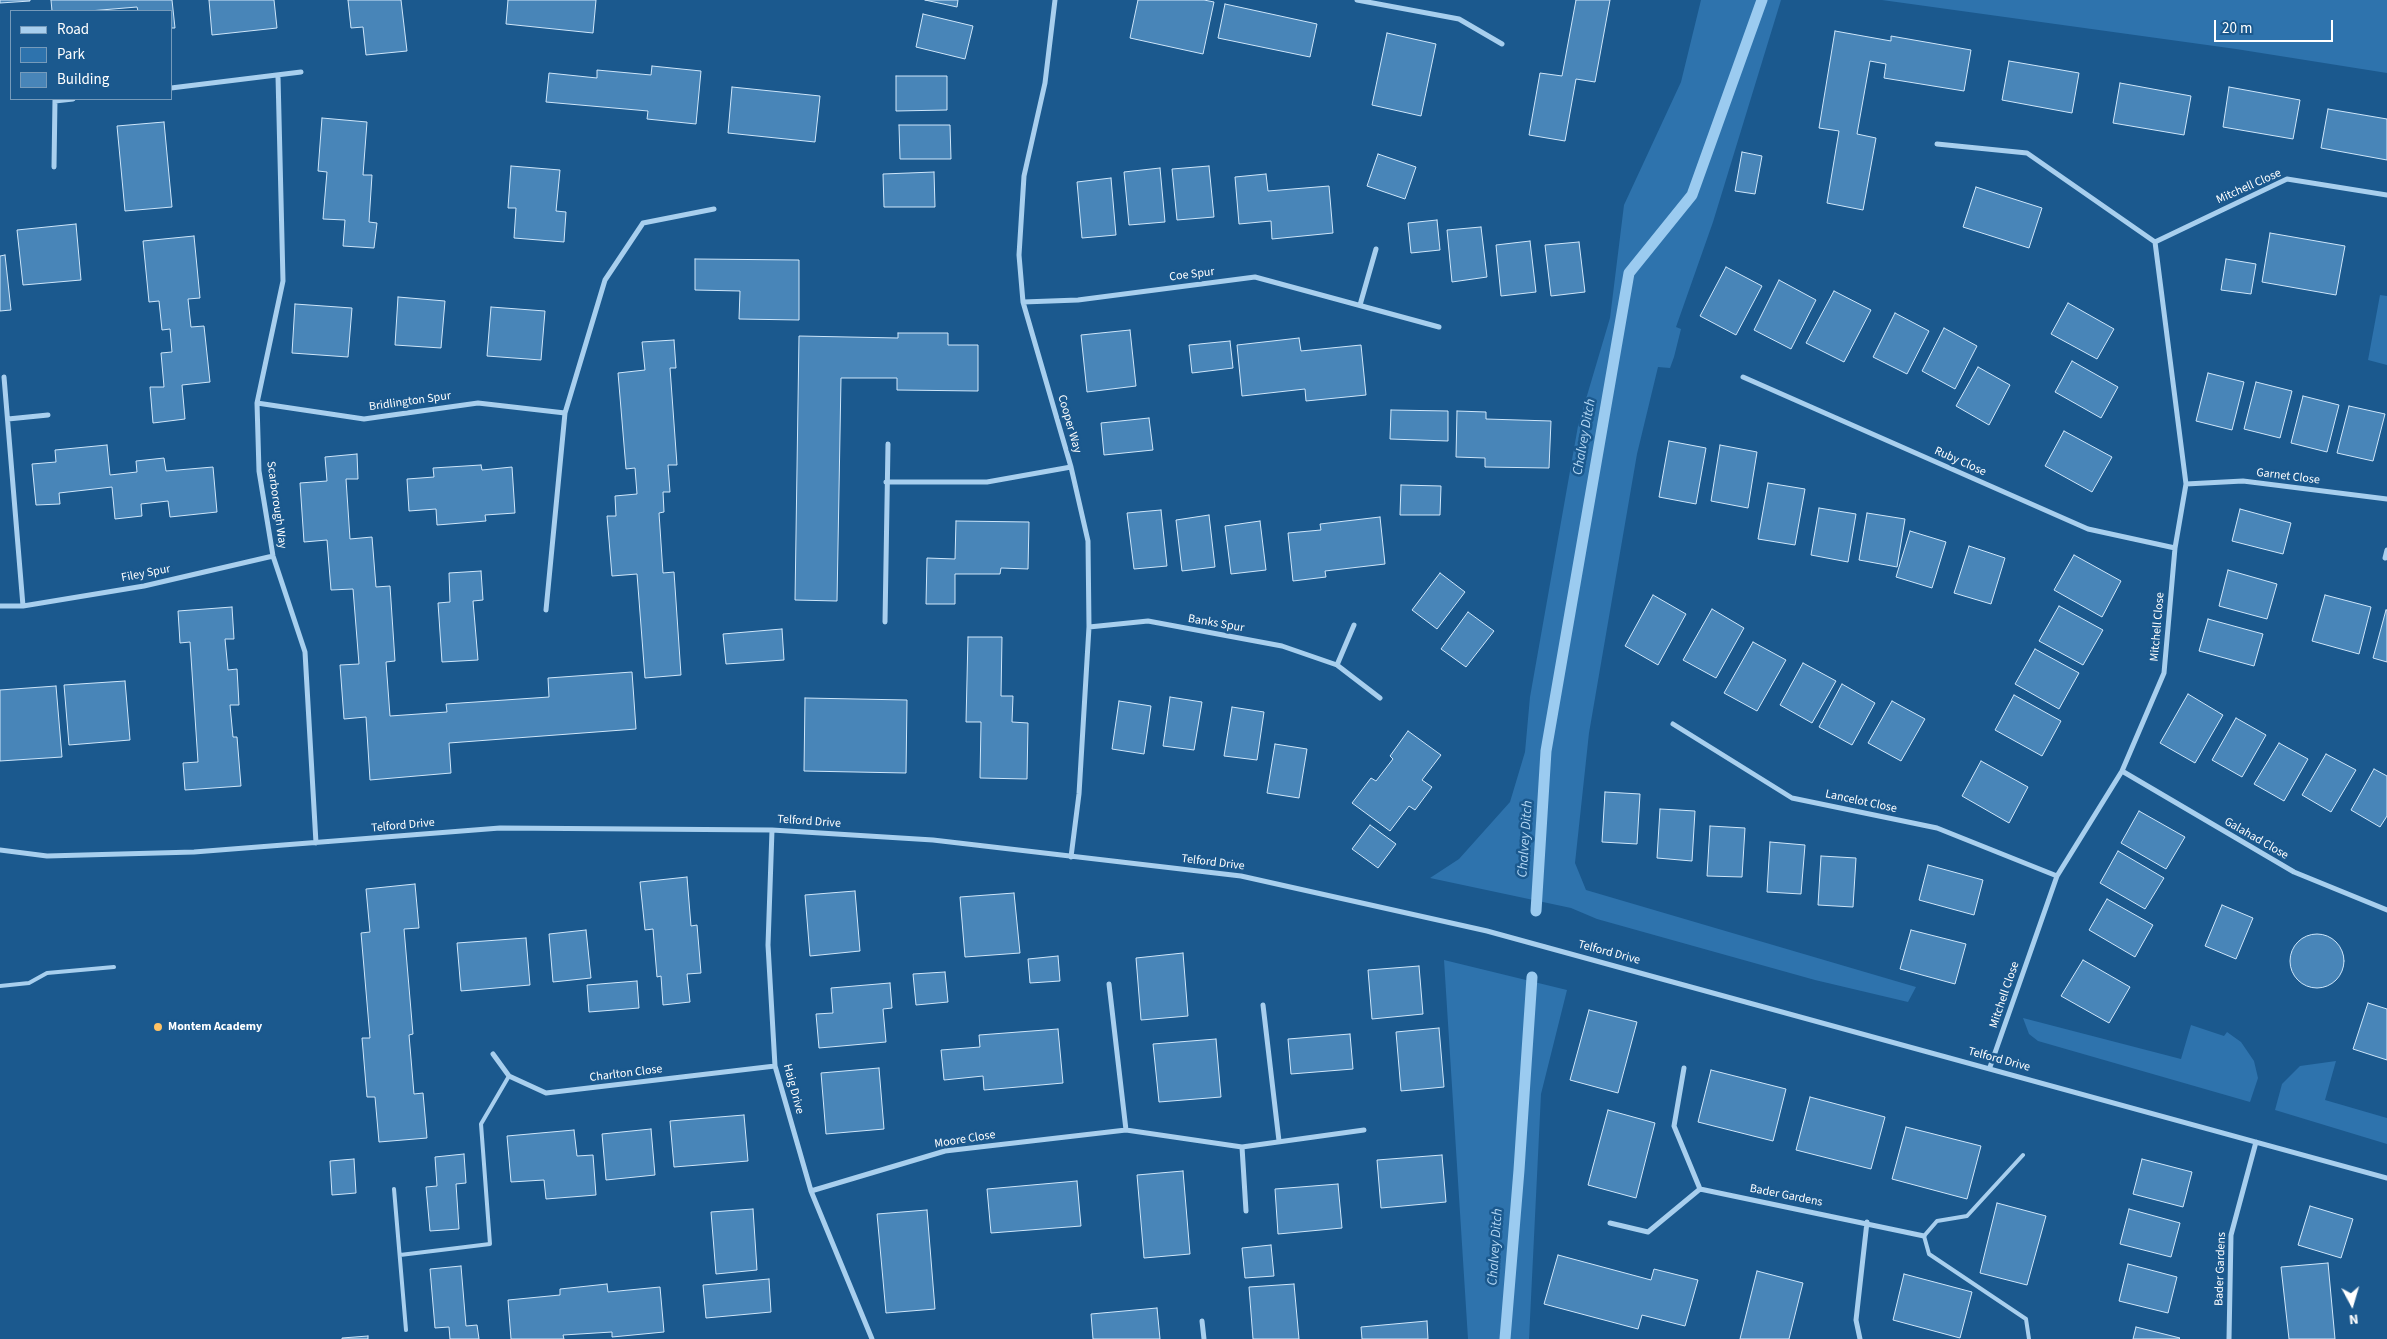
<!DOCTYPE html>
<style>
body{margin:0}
#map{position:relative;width:2387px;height:1339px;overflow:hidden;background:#1b598e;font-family:"Source Sans 3",sans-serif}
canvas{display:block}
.legend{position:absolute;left:10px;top:10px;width:162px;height:90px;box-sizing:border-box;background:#1b598e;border:1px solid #769bbb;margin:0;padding:6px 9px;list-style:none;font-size:15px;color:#fff}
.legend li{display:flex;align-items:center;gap:10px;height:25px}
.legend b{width:25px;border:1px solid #769bbb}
.north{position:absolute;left:2327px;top:1279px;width:50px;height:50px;-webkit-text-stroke:4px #1b598e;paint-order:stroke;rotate:174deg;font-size:14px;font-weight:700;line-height:20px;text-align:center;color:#fff}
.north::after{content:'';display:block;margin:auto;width:18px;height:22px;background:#fff;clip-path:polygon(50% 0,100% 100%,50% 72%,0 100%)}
.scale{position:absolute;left:2214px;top:20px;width:119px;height:22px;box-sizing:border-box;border:2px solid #fff;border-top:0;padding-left:6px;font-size:15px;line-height:18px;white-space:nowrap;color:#fff;-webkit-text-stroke:4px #1b598e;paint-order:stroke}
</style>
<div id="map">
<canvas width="2387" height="1339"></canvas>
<ul class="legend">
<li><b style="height:6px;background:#a8cfee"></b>Road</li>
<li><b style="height:14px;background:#2e73ad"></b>Park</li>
<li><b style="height:14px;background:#4885b8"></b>Building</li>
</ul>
<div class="north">N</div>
<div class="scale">20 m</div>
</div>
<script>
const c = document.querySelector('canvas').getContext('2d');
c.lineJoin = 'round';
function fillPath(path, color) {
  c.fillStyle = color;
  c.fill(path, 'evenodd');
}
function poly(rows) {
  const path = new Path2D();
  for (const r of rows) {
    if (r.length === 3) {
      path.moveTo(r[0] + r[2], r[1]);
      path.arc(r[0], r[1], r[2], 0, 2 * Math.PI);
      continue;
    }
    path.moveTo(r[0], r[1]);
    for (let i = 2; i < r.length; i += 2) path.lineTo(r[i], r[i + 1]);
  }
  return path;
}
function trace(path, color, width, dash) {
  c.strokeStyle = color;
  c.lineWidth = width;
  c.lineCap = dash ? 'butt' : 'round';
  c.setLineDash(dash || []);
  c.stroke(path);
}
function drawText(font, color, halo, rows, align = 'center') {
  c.font = font + ' "Source Sans 3",sans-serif';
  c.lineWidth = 5;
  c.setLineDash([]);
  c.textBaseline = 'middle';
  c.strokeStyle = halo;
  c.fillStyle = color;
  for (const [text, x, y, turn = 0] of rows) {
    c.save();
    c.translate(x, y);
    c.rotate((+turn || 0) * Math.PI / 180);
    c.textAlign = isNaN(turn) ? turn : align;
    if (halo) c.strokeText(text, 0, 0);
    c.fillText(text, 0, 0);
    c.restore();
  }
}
const green = poly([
 [1701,0,1781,0,1713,222,1676,327,1681,329,1674,357,1670,368,1658,367,1637,454,1589,733,1575,863,1586,890,1916,987,1908,1002,1815,980,1597,919,1571,908,1430,878,1459,859,1510,802,1525,752,1530,697,1578,426,1610,318,1624,205,1681,82],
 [1882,0,2387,0,2387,73,2236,49],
 [2380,295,2387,296,2387,365,2368,360],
 [1444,960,1567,990,1541,1094,1529,1339,1468,1339],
 [2023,1018,2181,1059,2191,1025,2224,1036,2227,1032,2241,1042,2254,1061,2258,1078,2250,1102,2038,1041,2029,1034],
 [2336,1061,2325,1100,2387,1118,2387,1144,2275,1110,2282,1084,2300,1066]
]);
const stream = poly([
 [1536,911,1546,751,1629,273,1692,195,1762,0],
 [1505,1339,1519,1170,1532,977]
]);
const building = poly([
 [0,0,30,0,30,1,0,3,0,0],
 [51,0,172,0,175,28,171,28,171,11,138,11,137,7,89,11,52,11,51,0],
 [209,0,274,0,277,28,212,35,209,0],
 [348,0,401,0,407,51,366,55,363,27,351,28,348,0],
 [508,0,596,0,593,33,506,24,508,0],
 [925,0,958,0,957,7,925,0],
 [1138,0,1204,0,1214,2,1203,54,1130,38,1138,0],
 [1576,0,1610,0,1595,82,1576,79,1565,141,1529,135,1540,73,1562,76,1576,0],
 [1225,4,1317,24,1310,57,1218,38,1225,4],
 [923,14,973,26,965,59,916,47,923,14],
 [1835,31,1891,41,1891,36,1971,50,1964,91,1884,78,1886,64,1870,61,1857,134,1876,138,1863,210,1827,203,1839,131,1819,128,1835,31],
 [1387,33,1436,44,1421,116,1372,105,1387,33],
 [2009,61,2079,73,2072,113,2002,100,2009,61],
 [652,66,701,71,696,124,647,119,648,111,546,102,549,73,597,78,597,70,651,75,652,66],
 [896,76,947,76,947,110,896,111,896,76],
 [2120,83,2191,96,2184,135,2113,123,2120,83],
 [732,87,820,96,815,142,728,133,732,87],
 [2229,87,2300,100,2293,139,2223,127,2229,87],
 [2328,109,2387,119,2387,160,2321,148,2328,109],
 [322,118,367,122,363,175,372,175,369,222,377,223,374,248,343,246,345,220,323,219,327,172,318,171,322,118],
 [164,122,172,207,125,211,117,126,164,122],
 [899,125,950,125,951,159,900,159,899,125],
 [1742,152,1762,156,1755,194,1735,191,1742,152],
 [1378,154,1416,167,1405,199,1367,186,1378,154],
 [511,166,560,170,556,211,566,212,564,242,514,238,516,208,508,208,511,166],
 [1209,166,1214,217,1177,220,1172,169,1209,166],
 [1160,168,1165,222,1129,225,1124,172,1160,168],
 [934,172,935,207,884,207,883,174,934,172],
 [1266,174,1268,191,1329,186,1333,233,1272,239,1271,221,1239,224,1235,177,1266,174],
 [1111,178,1116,235,1082,238,1077,182,1111,178],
 [1976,187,2042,208,2029,248,1963,227,1976,187],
 [1437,220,1440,250,1411,253,1408,223,1437,220],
 [76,224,81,280,23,285,17,230,76,224],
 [1481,227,1487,277,1452,282,1447,230,1481,227],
 [2270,233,2345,246,2336,295,2262,282,2270,233],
 [194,236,200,298,188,299,191,327,204,326,210,382,182,385,185,419,153,423,150,387,164,387,161,353,172,352,170,329,162,330,159,301,149,302,143,241,194,236],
 [1530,241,1536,292,1501,296,1496,245,1530,241],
 [1579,242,1585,292,1551,296,1545,245,1579,242],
 [5,255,11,310,0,311,0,256,5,255],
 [695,259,799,260,799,320,739,319,740,291,695,290,695,259],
 [2226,259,2256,264,2251,294,2221,290,2226,259],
 [1726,267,1762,286,1736,335,1700,316,1726,267],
 [1779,280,1816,300,1791,349,1754,330,1779,280],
 [1834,291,1871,310,1844,362,1806,343,1834,291],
 [398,297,445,301,441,348,395,345,398,297],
 [2068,303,2114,329,2097,359,2051,334,2068,303],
 [295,304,352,308,348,357,292,353,295,304],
 [491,307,545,311,541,360,487,356,491,307],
 [1895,313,1929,331,1907,374,1873,357,1895,313],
 [1944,328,1977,346,1955,389,1922,371,1944,328],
 [1130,330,1136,386,1087,392,1081,335,1130,330],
 [898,333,948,333,948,345,978,345,978,391,897,390,897,378,841,378,837,601,795,600,799,336,898,338,898,333],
 [1299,338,1301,351,1361,345,1366,395,1306,401,1305,389,1242,396,1237,345,1299,338],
 [674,340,676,368,670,368,677,465,668,465,670,492,663,492,664,512,659,513,663,573,674,572,681,675,645,678,637,574,612,576,607,516,616,516,615,496,637,494,635,468,626,469,618,373,645,370,642,342,674,340],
 [1230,341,1233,368,1192,373,1189,345,1230,341],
 [2072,361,2118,387,2101,418,2055,392,2072,361],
 [1978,367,2010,385,1989,425,1956,406,1978,367],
 [2208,373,2244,382,2232,430,2196,421,2208,373],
 [2256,382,2292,391,2280,438,2244,429,2256,382],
 [2303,396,2339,405,2327,452,2291,443,2303,396],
 [2349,406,2385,414,2373,461,2337,453,2349,406],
 [1391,410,1448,411,1448,441,1390,439,1391,410],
 [1457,411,1486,412,1486,419,1551,421,1549,468,1485,467,1485,458,1456,457,1457,411],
 [1149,418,1153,450,1104,455,1101,423,1149,418],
 [2064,431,2112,457,2092,492,2045,466,2064,431],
 [1669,441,1706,448,1696,504,1659,497,1669,441],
 [107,445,110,475,137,472,136,461,164,458,166,471,213,467,217,512,170,517,168,501,141,504,142,516,115,519,112,487,59,493,60,504,36,505,32,464,56,462,55,450,107,445],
 [1720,445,1757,452,1748,508,1711,501,1720,445],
 [357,454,358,479,346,479,350,539,372,537,376,587,390,586,395,661,386,662,390,716,447,712,446,704,549,697,548,678,632,672,636,729,449,743,451,773,370,780,366,717,344,719,340,665,359,664,353,589,331,590,327,540,304,542,300,483,327,481,325,457,357,454],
 [481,465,482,470,512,467,515,513,485,515,486,521,437,525,436,509,409,511,407,479,434,477,433,468,481,465],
 [1768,483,1805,489,1795,545,1758,539,1768,483],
 [1401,485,1441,486,1440,515,1400,515,1401,485],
 [1819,508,1856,514,1848,562,1811,555,1819,508],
 [2240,509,2291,523,2283,554,2232,541,2240,509],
 [1161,510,1167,566,1134,569,1127,513,1161,510],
 [1867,513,1905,519,1897,567,1859,560,1867,513],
 [1209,515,1215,567,1182,571,1176,520,1209,515],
 [1380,517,1385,564,1325,571,1326,577,1293,581,1288,533,1321,530,1320,524,1380,517],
 [956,521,1029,522,1028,569,1001,568,1000,574,955,574,955,604,926,604,927,558,955,559,956,521],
 [1260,521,1266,570,1231,574,1225,526,1260,521],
 [1910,531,1946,542,1932,588,1896,577,1910,531],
 [1969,546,2005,558,1991,604,1954,593,1969,546],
 [2074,555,2121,581,2102,617,2054,590,2074,555],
 [2228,570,2277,584,2267,619,2219,606,2228,570],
 [481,571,483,600,473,601,478,660,442,662,438,603,450,602,449,573,481,571],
 [1440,573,1465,592,1437,629,1412,610,1440,573],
 [1653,595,1686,614,1658,665,1625,646,1653,595],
 [2325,595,2371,607,2359,654,2312,641,2325,595],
 [2059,606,2103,630,2083,665,2039,641,2059,606],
 [232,607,234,639,225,639,228,670,237,669,239,705,230,705,233,737,237,737,241,786,185,790,183,763,198,762,190,642,180,643,178,611,232,607],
 [1712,609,1744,628,1716,678,1683,660,1712,609],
 [2386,610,2387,610,2387,662,2373,658,2386,610],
 [1468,612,1494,631,1466,667,1441,649,1468,612],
 [2208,619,2263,634,2254,666,2199,651,2208,619],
 [782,629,784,660,726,664,723,634,782,629],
 [968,637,1002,637,1001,696,1013,696,1012,722,1028,723,1027,779,980,778,981,722,966,722,968,637],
 [1753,642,1786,660,1757,711,1724,693,1753,642],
 [2035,649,2079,673,2059,709,2015,684,2035,649],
 [1803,663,1836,681,1812,723,1780,705,1803,663],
 [125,681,130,740,69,745,64,685,125,681],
 [1842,684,1875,703,1852,745,1819,727,1842,684],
 [56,686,62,757,0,761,0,690,56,686],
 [2188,694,2223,715,2195,763,2160,743,2188,694],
 [2014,695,2061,721,2042,756,1995,730,2014,695],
 [1170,697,1202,702,1194,750,1163,746,1170,697],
 [805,698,907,700,906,773,804,771,805,698],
 [1119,701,1151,706,1144,754,1112,749,1119,701],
 [1892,701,1925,719,1901,761,1868,743,1892,701],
 [1232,707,1264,712,1257,760,1224,756,1232,707],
 [2236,718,2266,735,2242,777,2212,760,2236,718],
 [1408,731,1441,755,1422,780,1432,787,1415,810,1409,806,1390,831,1352,803,1371,778,1376,781,1393,759,1390,756,1408,731],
 [2279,743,2308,759,2284,801,2254,784,2279,743],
 [1275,744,1307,749,1299,798,1267,793,1275,744],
 [2326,754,2356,770,2331,812,2302,795,2326,754],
 [1981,761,2028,787,2009,823,1962,796,1981,761],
 [2374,769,2387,776,2387,816,2380,827,2351,810,2374,769],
 [1605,792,1640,794,1637,844,1602,842,1605,792],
 [1660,809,1695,811,1692,861,1657,858,1660,809],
 [2139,811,2185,837,2166,869,2121,843,2139,811],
 [1370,825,1396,844,1378,868,1352,849,1370,825],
 [1710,826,1745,828,1742,877,1707,876,1710,826],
 [1770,842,1805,845,1801,894,1767,892,1770,842],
 [2118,851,2164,878,2145,909,2100,883,2118,851],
 [1821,856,1856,858,1853,907,1818,905,1821,856],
 [1928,865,1983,880,1974,915,1919,900,1928,865],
 [687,877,691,926,697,925,701,973,687,974,690,1002,663,1005,661,976,657,977,653,929,645,930,640,882,687,877],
 [415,884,419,928,404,929,413,1034,409,1035,414,1094,423,1093,427,1138,379,1142,375,1097,367,1097,362,1038,370,1038,361,933,370,932,366,889,415,884],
 [855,891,860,951,810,956,805,895,855,891],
 [1014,893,1020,953,965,957,960,897,1014,893],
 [2107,899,2153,925,2135,957,2089,930,2107,899],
 [2222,905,2253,918,2236,959,2205,946,2222,905],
 [586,930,591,978,553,982,549,934,586,930],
 [1911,930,1966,944,1955,984,1900,969,1911,930],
 [2317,961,27],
 [526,938,530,985,461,991,457,943,526,938],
 [1183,953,1188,1016,1141,1020,1136,958,1183,953],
 [1058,956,1060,981,1030,983,1028,959,1058,956],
 [2083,960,2130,987,2109,1023,2061,996,2083,960],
 [1419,966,1423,1014,1372,1019,1368,970,1419,966],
 [945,972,948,1002,916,1005,913,974,945,972],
 [637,981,639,1008,589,1012,587,985,637,981],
 [890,983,892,1008,883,1009,886,1042,819,1048,816,1014,833,1013,831,988,890,983],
 [2368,1003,2387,1009,2387,1060,2353,1049,2368,1003],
 [1589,1010,1637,1022,1618,1093,1570,1080,1589,1010],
 [1439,1028,1444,1087,1401,1091,1396,1032,1439,1028],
 [1058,1029,1063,1083,984,1090,983,1076,944,1080,941,1050,980,1047,979,1035,1058,1029],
 [1350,1034,1353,1069,1291,1074,1288,1039,1350,1034],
 [1216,1039,1221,1097,1159,1102,1153,1044,1216,1039],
 [879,1068,884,1129,826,1134,821,1073,879,1068],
 [1711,1070,1786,1089,1773,1141,1698,1122,1711,1070],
 [1810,1097,1885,1117,1871,1169,1796,1150,1810,1097],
 [1608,1110,1655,1123,1636,1198,1588,1185,1608,1110],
 [744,1115,748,1161,674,1167,670,1121,744,1115],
 [1906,1127,1981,1146,1967,1199,1892,1179,1906,1127],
 [651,1129,655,1175,606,1180,602,1134,651,1129],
 [574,1130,577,1156,593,1155,596,1195,546,1199,544,1180,511,1182,507,1136,574,1130],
 [464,1154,466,1183,456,1184,459,1229,430,1231,426,1187,437,1186,435,1157,464,1154],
 [1442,1155,1446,1202,1381,1208,1377,1160,1442,1155],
 [354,1159,356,1193,332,1195,330,1161,354,1159],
 [2142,1159,2192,1172,2183,1207,2133,1194,2142,1159],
 [1183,1171,1190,1254,1144,1258,1137,1175,1183,1171],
 [1077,1181,1081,1226,991,1233,987,1189,1077,1181],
 [1338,1184,1342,1228,1278,1234,1275,1189,1338,1184],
 [1997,1203,2046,1216,2027,1285,1980,1273,1997,1203],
 [2310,1206,2353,1219,2341,1258,2298,1245,2310,1206],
 [753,1209,757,1270,716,1274,711,1212,753,1209],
 [2129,1209,2180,1223,2171,1257,2120,1244,2129,1209],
 [927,1210,935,1309,886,1313,877,1214,927,1210],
 [1271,1245,1274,1276,1245,1278,1242,1248,1271,1245],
 [1558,1255,1651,1280,1654,1269,1698,1280,1685,1326,1642,1315,1638,1329,1544,1304,1558,1255],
 [2328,1263,2335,1339,2289,1339,2281,1267,2328,1263],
 [2128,1264,2177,1277,2168,1313,2119,1301,2128,1264],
 [461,1266,466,1326,477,1325,479,1339,450,1339,449,1327,435,1328,430,1269,461,1266],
 [1757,1271,1803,1283,1789,1339,1740,1339,1757,1271],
 [1904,1274,1972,1292,1960,1338,1893,1320,1904,1274],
 [769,1279,771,1312,706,1318,703,1285,769,1279],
 [607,1284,608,1292,660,1287,664,1332,612,1337,612,1332,563,1335,564,1339,511,1339,508,1300,560,1295,560,1289,607,1284],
 [1294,1284,1299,1339,1253,1339,1249,1287,1294,1284],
 [1157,1308,1160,1339,1093,1339,1091,1314,1157,1308],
 [1427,1321,1428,1339,1362,1339,1361,1327,1427,1321],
 [2136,1327,2180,1338,2179,1339,2133,1339,2136,1327],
 [368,1336,368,1339,342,1339,342,1338,368,1336]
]);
const service = poly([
 [0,986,29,983,47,973,114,967],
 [2023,1155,1967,1216,1937,1221,1924,1236,1929,1254,2026,1319,2029,1339],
 [394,1189,406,1330],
 [400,1255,490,1244,481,1124,509,1076]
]);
const minor = poly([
 [1055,0,1045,83,1024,176,1019,255,1023,302,1071,467,1088,541,1089,627,1079,794,1071,857],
 [1357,0,1459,19,1502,44],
 [278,76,283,281,257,403,259,471,273,556,305,652,316,843],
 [171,88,301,72],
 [55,101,73,99],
 [1937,144,2027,153,2155,242,2287,179,2387,195],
 [54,167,55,99],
 [1023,302,1078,300,1255,277,1439,327],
 [1360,305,1376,249],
 [4,377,23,606],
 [1743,377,2088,529,2175,548],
 [257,403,364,419,478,403,565,413],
 [8,419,48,415],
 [886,482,987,482,1071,467],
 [2186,484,2243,481,2387,499],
 [2385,558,2387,550],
 [0,606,23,606,144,586,273,556],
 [546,610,565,413,605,280,643,223,714,209],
 [885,622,888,444],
 [1089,627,1148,621,1282,646,1337,665,1380,698],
 [1337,665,1354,625],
 [1673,724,1792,798,1937,828,2057,876],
 [2122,771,2294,872,2387,910],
 [772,830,768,945,775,1066,811,1191,872,1339],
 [0,850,47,856,194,852,500,828,772,830,933,840,1241,876,1487,931,2387,1178],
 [1109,984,1126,1130],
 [1263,1005,1279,1141],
 [493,1054,509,1076,546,1093,775,1066],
 [1990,1067,2057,876,2122,771,2164,673,2175,548,2186,484,2155,242],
 [1684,1068,1674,1126,1700,1189],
 [1242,1147,1246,1211],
 [811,1191,945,1151,1126,1130,1242,1147,1364,1130],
 [1610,1223,1648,1232,1700,1189,1924,1236],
 [1202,1321,1204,1339],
 [1860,1339,1856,1320,1867,1222],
 [2229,1339,2231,1235,2256,1142]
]);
const markers = [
 [158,1027,5,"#ffc365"]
];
const streetNames = [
 ["Mitchell Close",2249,187,-24],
 ["Coe Spur",1192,275,-7],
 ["Bridlington Spur",410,402,-8],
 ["Cooper Way",1069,424,74],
 ["Ruby Close",1960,462,24],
 ["Garnet Close",2288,477,7],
 ["Scarborough Way",276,505,82],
 ["Filey Spur",146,574,-11],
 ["Banks Spur",1216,624,10],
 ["Mitchell Close",2158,627,-85],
 ["Lancelot Close",1861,802,12],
 ["Telford Drive",809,822,4],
 ["Telford Drive",403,826,-5],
 ["Galahad Close",2256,839,30],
 ["Telford Drive",1213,863,7],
 ["Telford Drive",1609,953,15],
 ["Mitchell Close",2005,995,-71],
 ["Telford Drive",1999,1060,15],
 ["Charlton Close",626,1074,-7],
 ["Haig Drive",793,1089,75],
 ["Moore Close",965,1140,-9],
 ["Bader Gardens",1786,1196,11],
 ["Bader Gardens",2221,1269,-88]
];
const poiNames = [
 ["Montem Academy",168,1027]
];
const waterNames = [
 ["Chalvey Ditch",1585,437,-80],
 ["Chalvey Ditch",1526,839,-86],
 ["Chalvey Ditch",1496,1247,-86]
];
fillPath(green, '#2e73ad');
trace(stream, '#9bcbf0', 11);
fillPath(building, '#4885b8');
trace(building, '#cee6fa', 1);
trace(service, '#a8cfee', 4);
trace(minor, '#a8cfee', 5);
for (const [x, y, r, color] of markers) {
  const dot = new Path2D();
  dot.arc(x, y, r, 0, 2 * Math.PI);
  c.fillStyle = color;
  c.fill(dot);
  trace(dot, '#1b598e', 2);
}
drawText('12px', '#fff', '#1b598e', streetNames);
drawText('bold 12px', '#fff', '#1b598e', poiNames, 'left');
drawText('italic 14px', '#b4d8f5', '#1b598e', waterNames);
</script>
